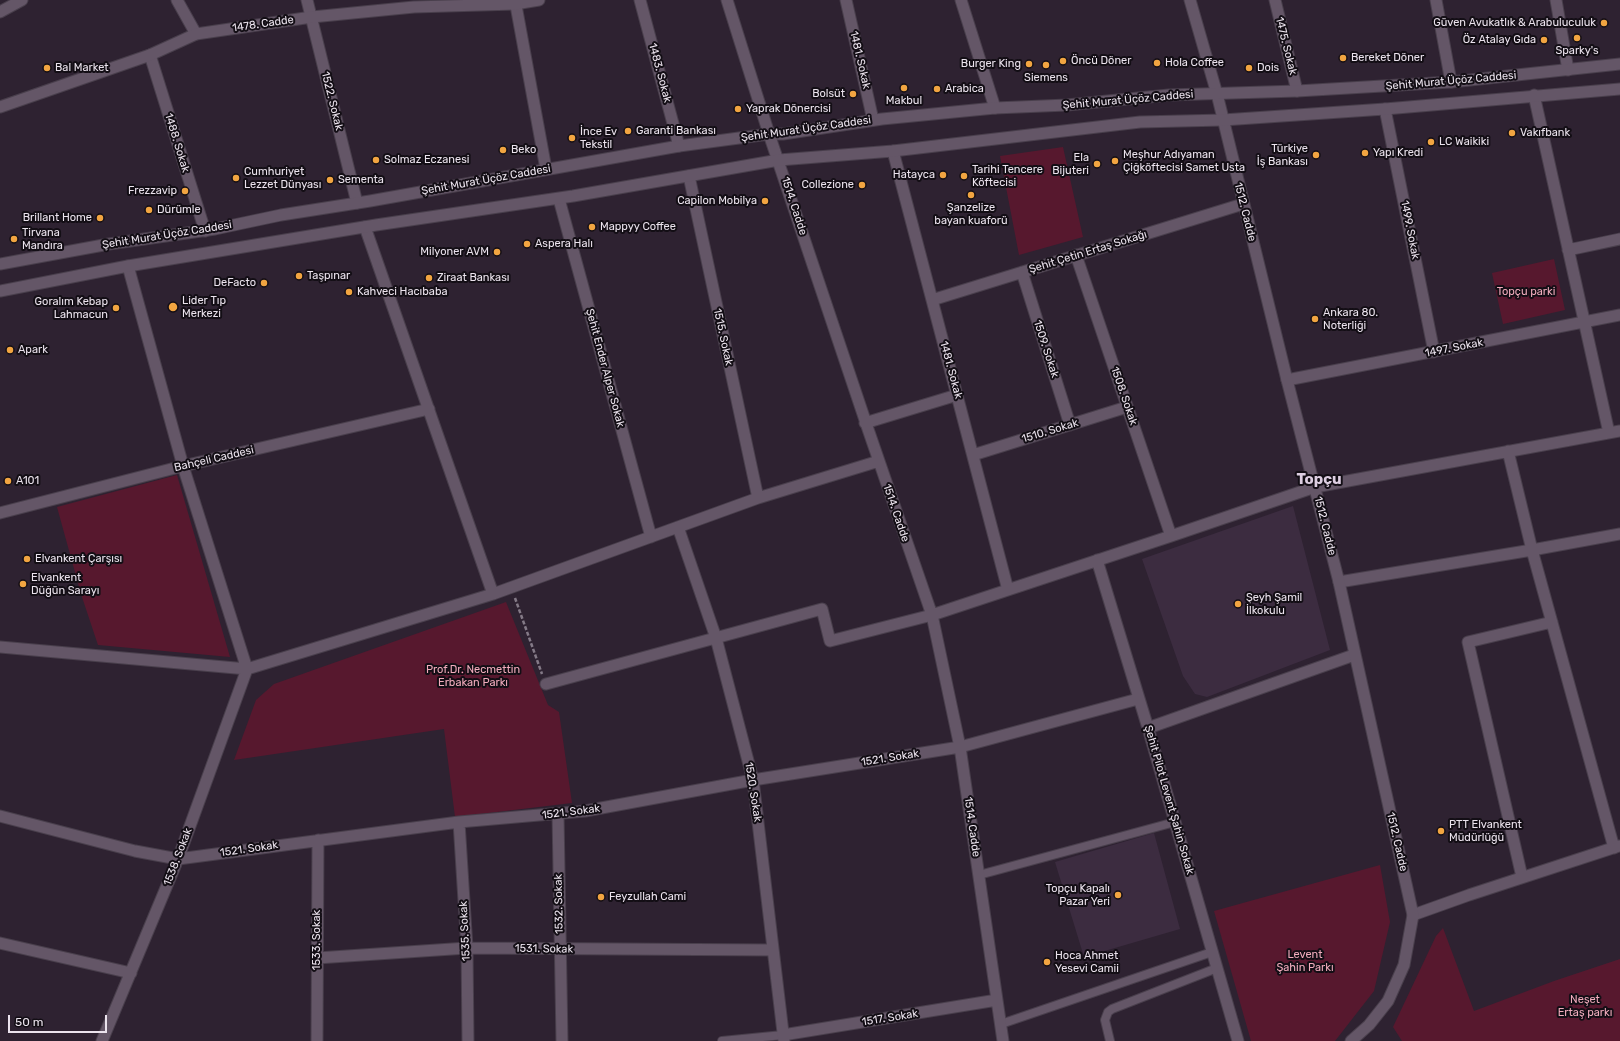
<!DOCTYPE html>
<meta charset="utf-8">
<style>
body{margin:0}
#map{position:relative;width:1620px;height:1041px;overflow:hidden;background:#2e2231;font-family:Rubik,sans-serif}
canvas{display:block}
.scale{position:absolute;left:8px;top:1015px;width:99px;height:18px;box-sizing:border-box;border:2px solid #ebe3ed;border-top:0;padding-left:5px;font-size:12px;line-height:14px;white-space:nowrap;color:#ebe3ed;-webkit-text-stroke:3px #130e15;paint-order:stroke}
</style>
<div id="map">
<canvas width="1620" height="1041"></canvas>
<div class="scale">50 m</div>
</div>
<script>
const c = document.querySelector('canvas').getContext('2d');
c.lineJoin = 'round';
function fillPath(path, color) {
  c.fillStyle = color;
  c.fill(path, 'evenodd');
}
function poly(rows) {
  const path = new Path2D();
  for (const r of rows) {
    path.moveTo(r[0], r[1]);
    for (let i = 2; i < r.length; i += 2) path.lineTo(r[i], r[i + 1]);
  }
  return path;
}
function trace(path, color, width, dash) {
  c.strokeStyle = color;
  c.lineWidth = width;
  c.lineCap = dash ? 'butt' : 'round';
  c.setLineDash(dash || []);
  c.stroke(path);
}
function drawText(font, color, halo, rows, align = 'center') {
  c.font = font + ' Rubik,sans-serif';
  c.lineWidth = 4;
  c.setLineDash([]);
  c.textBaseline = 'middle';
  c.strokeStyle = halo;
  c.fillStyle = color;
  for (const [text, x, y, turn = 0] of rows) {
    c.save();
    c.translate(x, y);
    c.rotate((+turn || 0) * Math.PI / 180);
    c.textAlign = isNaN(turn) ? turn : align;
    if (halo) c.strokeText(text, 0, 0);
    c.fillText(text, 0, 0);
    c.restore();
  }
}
const built = poly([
 [1293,506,1330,650,1207,697,1195,694,1183,676,1142,559],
 [1154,833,1180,929,1084,957,1055,862]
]);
const green = poly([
 [1063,147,1083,237,1019,255,1000,156],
 [1554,259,1565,310,1503,324,1492,273],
 [177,475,230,657,98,645,81,594,57,507],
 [506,602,548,705,559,712,572,803,455,817,444,729,234,760,256,700,274,684],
 [1380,865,1390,922,1374,991,1335,1041,1251,1041,1214,911],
 [1443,928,1474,1011,1554,981,1620,959,1620,1041,1402,1041,1393,1027,1436,936]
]);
const path = poly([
 [515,598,542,674]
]);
const service = poly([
 [979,875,1175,822],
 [1001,1024,1212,952],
 [722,1041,783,1035],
 [1110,1041,1105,1020,1108,1012,1112,1009,1217,968]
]);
const minor = poly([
 [177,0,196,34],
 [307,0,357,203],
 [515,0,546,169],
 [640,0,679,146],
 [727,0,769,134,869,432,932,615,960,747,1003,1041],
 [846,0,873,120],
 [961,0,995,108],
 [1275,0,1297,91],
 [1436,0,1451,82],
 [1556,0,1568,70],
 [150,55,205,231],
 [1534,95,1609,433],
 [1385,109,1434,352],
 [893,151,1008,590],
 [689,176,758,498],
 [559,199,651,537],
 [365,227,493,594],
 [1568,250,1620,239],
 [1076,255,1171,536],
 [1022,272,1070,425],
 [932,300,1243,204],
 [1287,380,1620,315],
 [865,423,957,395],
 [1508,451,1532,550,1614,848],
 [973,455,1127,407],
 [0,513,183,466,429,409],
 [678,527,716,638,753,780,784,1041],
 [1097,560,1148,728,1238,1041],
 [1339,582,1532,550,1620,534],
 [0,647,247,669,493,594,758,498,879,461],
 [546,684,822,609,830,641,932,615,1171,536,1315,487,1620,431],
 [1148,728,1354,655],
 [558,814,562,1041],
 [0,816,135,851,178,859,459,822,585,811,753,780,960,747,1138,699],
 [459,822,467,948,468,1041],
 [1522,877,1468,642,1552,622],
 [1413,915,1469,895,1619,846],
 [0,943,131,973],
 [317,958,467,948,773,950],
 [783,1035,997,1000],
 [102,1041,178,859,247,669,183,466,128,266],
 [317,1041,318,840]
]);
const tertiary = poly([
 [1190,0,1217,94,1287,380,1339,582,1413,915,1404,965,1388,1001,1369,1025,1351,1041],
 [0,12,22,0],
 [0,107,150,55,196,34,312,17,414,7,515,4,539,0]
]);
const secondary = poly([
 [0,264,109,244,215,229,281,215,370,201,679,146,769,134,783,134,882,119,995,108,1067,105,1169,95,1297,91,1451,82,1620,64],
 [0,291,128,266,376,225,573,196,779,160,893,151,1140,122,1223,120,1385,109,1620,89]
]);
const markers = [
 [1604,23,4,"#f2a541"],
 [1577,38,4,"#f2a541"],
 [1544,40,4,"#f2a541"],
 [1343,58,4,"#f2a541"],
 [1063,61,4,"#f2a541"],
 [1157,63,4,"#f2a541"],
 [1029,64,4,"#f2a541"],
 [1046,65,4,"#f2a541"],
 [47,68,4,"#f2a541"],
 [1249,68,4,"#f2a541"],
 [904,88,4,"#f2a541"],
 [937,89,4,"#f2a541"],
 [853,94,4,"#f2a541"],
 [738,109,4,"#f2a541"],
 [628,131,4,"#f2a541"],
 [1512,133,4,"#f2a541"],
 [572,138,4,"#f2a541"],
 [1431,142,4,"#f2a541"],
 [503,150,4,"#f2a541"],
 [1365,153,4,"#f2a541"],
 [1316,155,4,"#f2a541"],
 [376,160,4,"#f2a541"],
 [1115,161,4,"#f2a541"],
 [1097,164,4,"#f2a541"],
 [943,175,4,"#f2a541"],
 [964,176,4,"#f2a541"],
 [236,178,4,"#f2a541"],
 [330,180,4,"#f2a541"],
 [862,185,4,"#f2a541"],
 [185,191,4,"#f2a541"],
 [971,195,4,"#f2a541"],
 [765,201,4,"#f2a541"],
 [149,210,4,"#f2a541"],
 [100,218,4,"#f2a541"],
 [592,227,4,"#f2a541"],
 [14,239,4,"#f2a541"],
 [527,244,4,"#f2a541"],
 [497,252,4,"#f2a541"],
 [299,276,4,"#f2a541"],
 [429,278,4,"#f2a541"],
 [264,283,4,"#f2a541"],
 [349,292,4,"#f2a541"],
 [173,307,5,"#f2a541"],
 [116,308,4,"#f2a541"],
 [1315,319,4,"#f2a541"],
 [10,350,4,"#f2a541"],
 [8,481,4,"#f2a541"],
 [27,559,4,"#f2a541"],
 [23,584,4,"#f2a541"],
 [1238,604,4,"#f2a541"],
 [1441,831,4,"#f2a541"],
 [1118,895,4,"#f2a541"],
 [601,897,4,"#f2a541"],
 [1047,962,4,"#f2a541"]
];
const poiNames = [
 ["Güven Avukatlık & Arabuluculuk",1596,23,"right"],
 ["Öz Atalay Gıda",1536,40,"right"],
 ["Sparky's",1577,51,"center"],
 ["Bereket Döner",1351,58],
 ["Öncü Döner",1071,61],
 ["Hola Coffee",1165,63],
 ["Burger King",1021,64,"right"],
 ["Bal Market",55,68],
 ["Dois",1257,68],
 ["Siemens",1046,78,"center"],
 ["Arabica",945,89],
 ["Bolsüt",845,94,"right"],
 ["Makbul",904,101,"center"],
 ["Yaprak Dönercisi",746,109],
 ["Garanti Bankası",636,131],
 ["İnce Ev",580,132],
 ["Tekstil",580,145],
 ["Vakıfbank",1520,133],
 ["LC Waikiki",1439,142],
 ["Türkiye",1308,149,"right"],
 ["İş Bankası",1308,162,"right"],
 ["Beko",511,150],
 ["Yapı Kredi",1373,153],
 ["Meşhur Adıyaman",1123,155],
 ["Çiğköftecisi Samet Usta",1123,168],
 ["Ela",1089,158,"right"],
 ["Bijuteri",1089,171,"right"],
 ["Solmaz Eczanesi",384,160],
 ["Tarihi Tencere",972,170],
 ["Köftecisi",972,183],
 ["Cumhuriyet",244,172],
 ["Lezzet Dünyası",244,185],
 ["Hatayca",935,175,"right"],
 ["Sementa",338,180],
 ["Collezione",854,185,"right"],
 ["Frezzavip",177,191,"right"],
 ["Capilon Mobilya",757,201,"right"],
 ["Şanzelize",971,208,"center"],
 ["bayan kuaforü",971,221,"center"],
 ["Dürümle",157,210],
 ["Brillant Home",92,218,"right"],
 ["Mappyy Coffee",600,227],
 ["Tirvana",22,233],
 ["Mandıra",22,246],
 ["Aspera Halı",535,244],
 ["Milyoner AVM",489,252,"right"],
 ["Taşpınar",307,276],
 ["Ziraat Bankası",437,278],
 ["DeFacto",256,283,"right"],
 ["Kahveci Hacıbaba",357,292],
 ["Lider Tıp",182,301],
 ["Merkezi",182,314],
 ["Goralım Kebap",108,302,"right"],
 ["Lahmacun",108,315,"right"],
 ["Ankara 80.",1323,313],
 ["Noterliği",1323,326],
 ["Apark",18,350],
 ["A101",16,481],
 ["Elvankent Çarşısı",35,559],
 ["Elvankent",31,578],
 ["Düğün Sarayı",31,591],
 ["Şeyh Şamil",1246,598],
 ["İlkokulu",1246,611],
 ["PTT Elvankent",1449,825],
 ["Müdürlüğü",1449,838],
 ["Topçu Kapalı",1110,889,"right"],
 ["Pazar Yeri",1110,902,"right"],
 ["Feyzullah Cami",609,897],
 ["Hoca Ahmet",1055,956],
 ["Yesevi Camii",1055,969]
];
const streetNames = [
 ["1478. Cadde",263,24,-8],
 ["1475. Sokak",1286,46,76],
 ["1481. Sokak",860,60,77],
 ["1483. Sokak",660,73,75],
 ["Şehit Murat Üçöz Caddesi",1451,81,-5],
 ["Şehit Murat Üçöz Caddesi",1128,100,-5],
 ["1522. Sokak",332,101,76],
 ["Şehit Murat Üçöz Caddesi",806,129,-8],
 ["1488. Sokak",177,143,73],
 ["Şehit Murat Üçöz Caddesi",486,180,-10],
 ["1514. Cadde",794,206,72],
 ["1512. Cadde",1245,212,76],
 ["1499. Sokak",1410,230,79],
 ["Şehit Murat Üçöz Caddesi",167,235,-9],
 ["Şehit Çetin Ertaş Sokağı",1088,252,-17],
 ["1515. Sokak",723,337,78],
 ["1497. Sokak",1454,348,-11],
 ["1509. Sokak",1046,349,72],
 ["Şehit Ender Alper Sokak",605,368,75],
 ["1481. Sokak",951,370,75],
 ["1508. Sokak",1124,396,71],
 ["1510. Sokak",1050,431,-17],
 ["Bahçeli Caddesi",214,459,-13],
 ["1514. Cadde",896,513,71],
 ["1512. Cadde",1325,526,76],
 ["1521. Sokak",890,758,-9],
 ["1520. Sokak",753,792,81],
 ["Şehit Pilot Levent Şahin Sokak",1169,800,74],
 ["1521. Sokak",571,812,-7],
 ["1514. Cadde",972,827,82],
 ["1512. Cadde",1397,842,77],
 ["1521. Sokak",249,849,-8],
 ["1538. Sokak",178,857,-69],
 ["1532. Sokak",559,904,-91],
 ["1535. Sokak",465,931,-93],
 ["1533. Sokak",317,940,-90],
 ["1531. Sokak",544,949,1],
 ["1517. Sokak",890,1018,-9]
];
const parkNames = [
 ["Topçu parki",1526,292],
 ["Prof.Dr. Necmettin",473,670],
 ["Erbakan Parkı",473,683],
 ["Levent",1305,955],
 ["Şahin Parkı",1305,968],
 ["Neşet",1585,1000],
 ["Ertaş parkı",1585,1013]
];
const districtNames = [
 ["Topçu",1319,480]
];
fillPath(built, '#3c2c40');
fillPath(green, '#57182e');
trace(service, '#493f4c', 10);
trace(minor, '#493f4c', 13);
trace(tertiary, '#493f4c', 13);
trace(secondary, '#493f4c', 13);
trace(path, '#847a87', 2.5, [4, 2]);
trace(service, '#645667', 8);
trace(minor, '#645667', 11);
trace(tertiary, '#645667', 11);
trace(secondary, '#645667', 11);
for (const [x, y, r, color] of markers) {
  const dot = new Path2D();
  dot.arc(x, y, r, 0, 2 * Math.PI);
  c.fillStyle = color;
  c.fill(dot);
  trace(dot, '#130e15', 1.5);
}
drawText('11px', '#ebe3ed', '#130e15', poiNames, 'left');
drawText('11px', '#ebe3ed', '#130e15', streetNames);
drawText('11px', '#f2acbd', '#130e15', parkNames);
drawText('bold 15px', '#ddcee1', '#130e15', districtNames);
</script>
